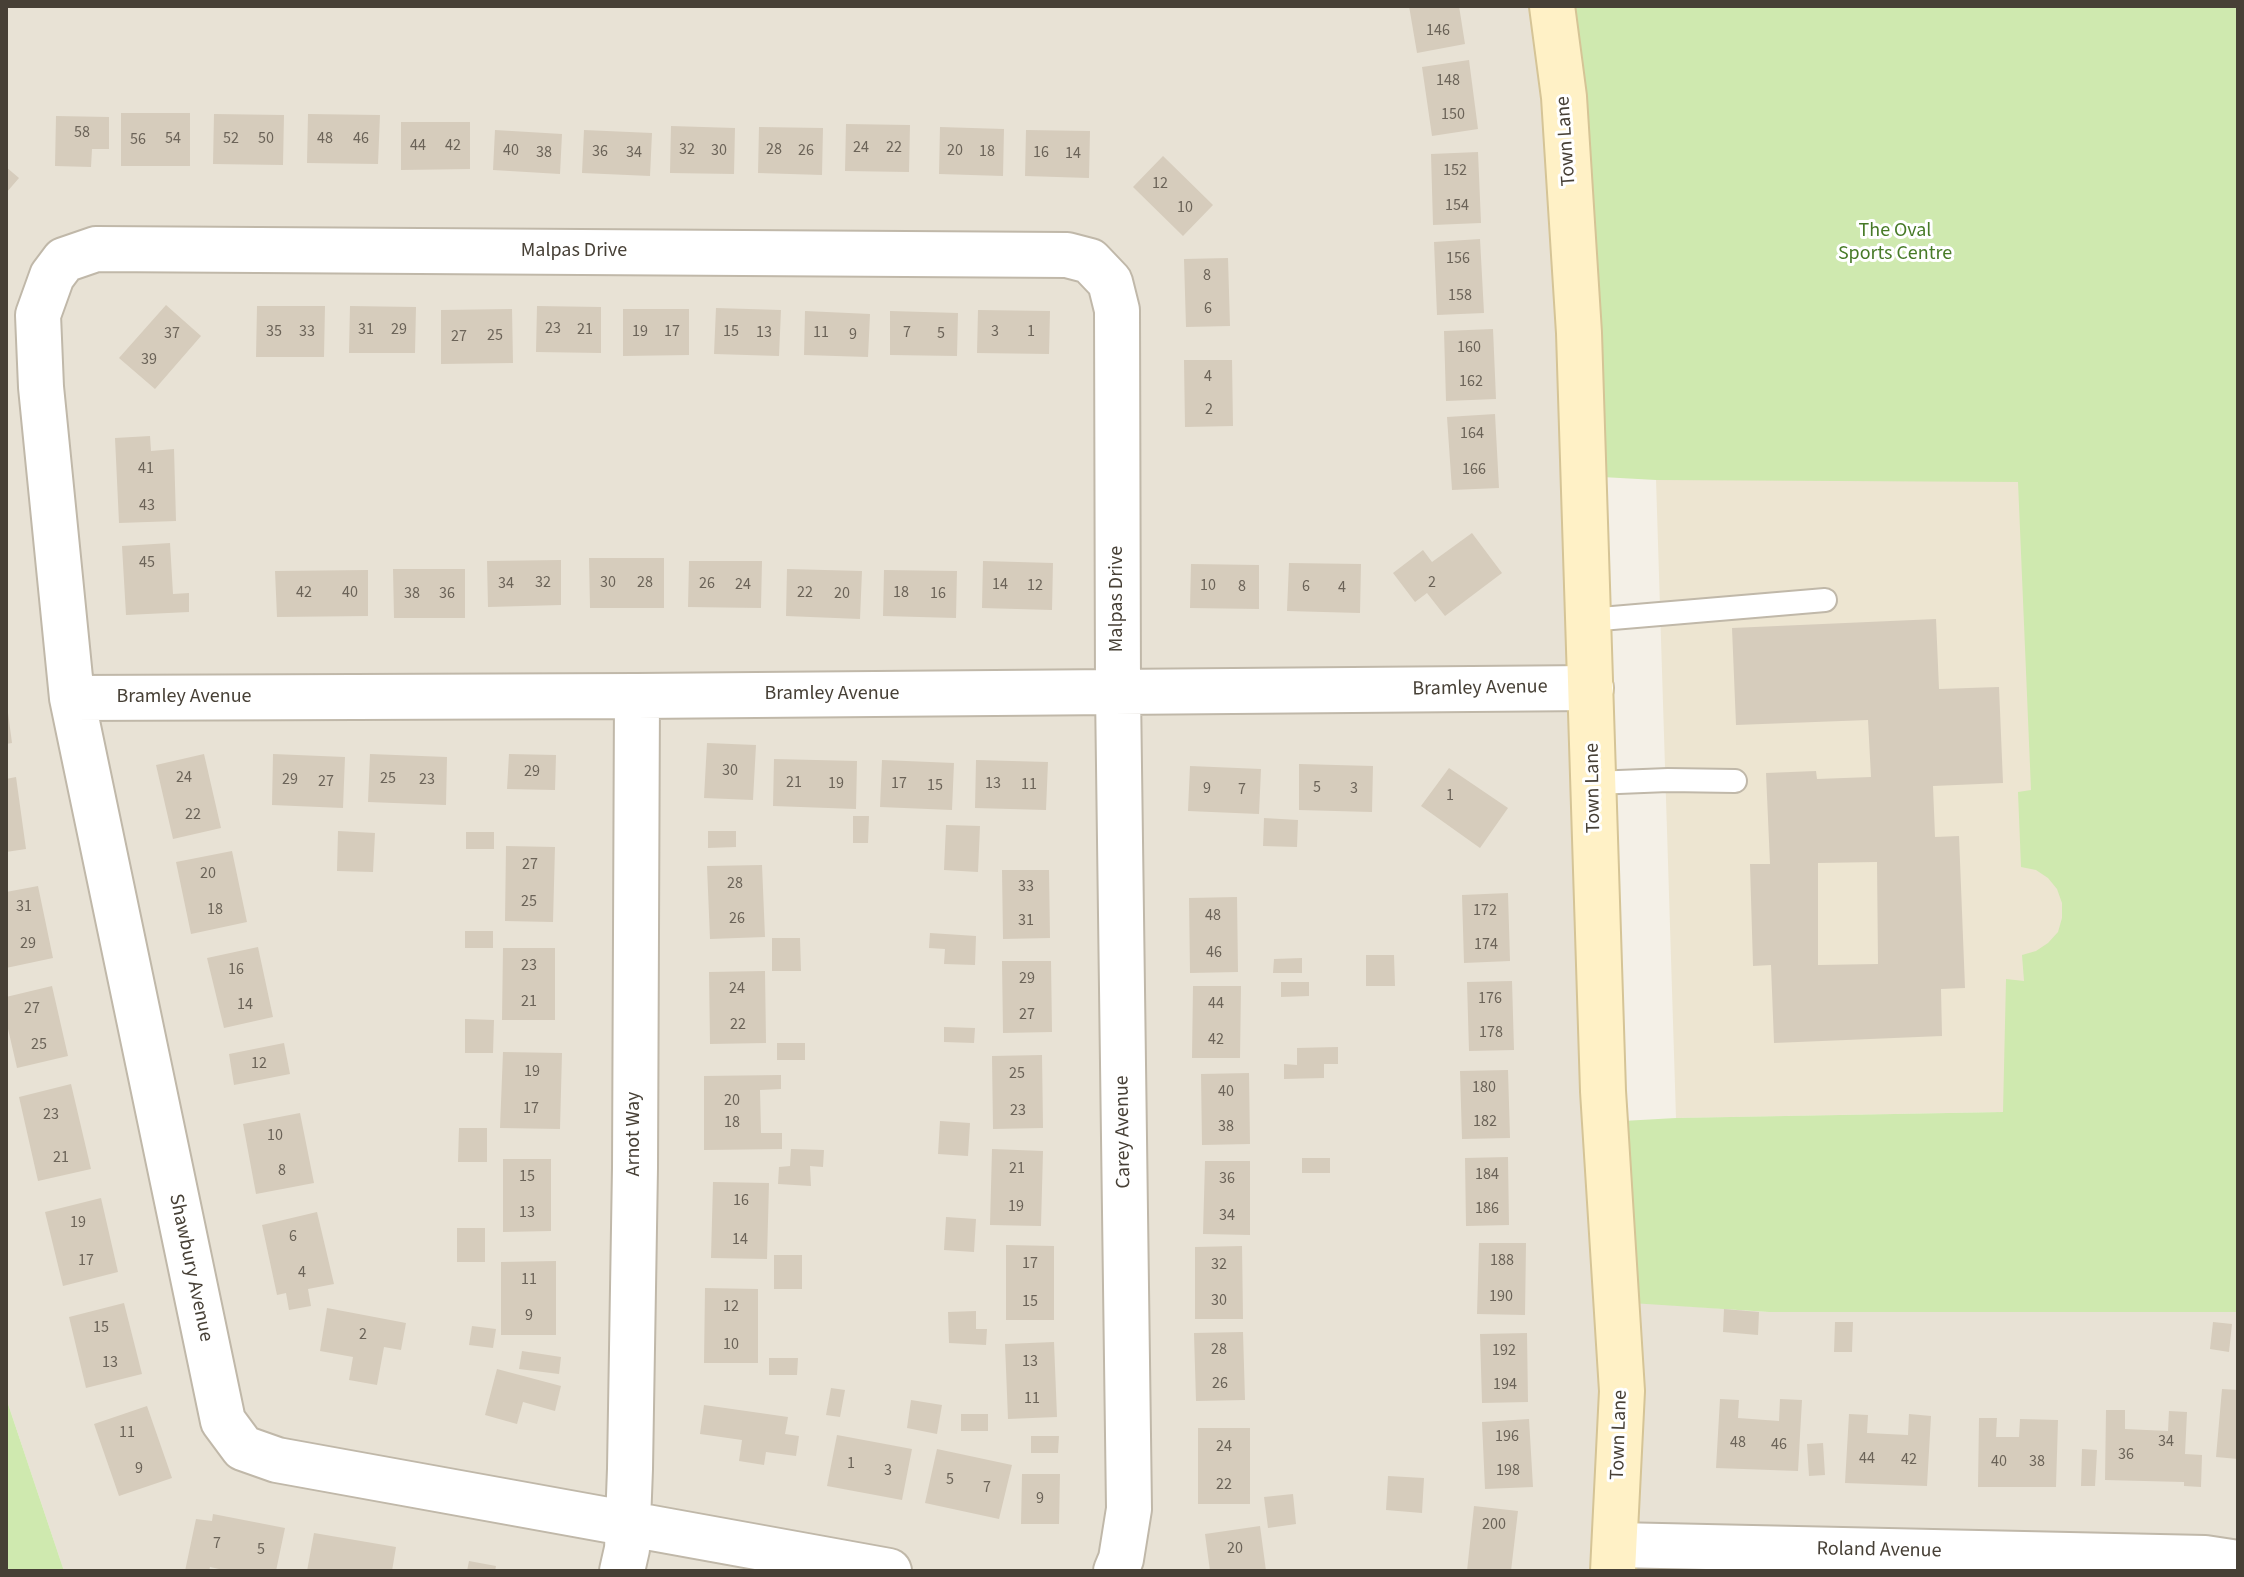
<!DOCTYPE html>
<style>
body{margin:0}
#map{position:relative;width:2244px;height:1577px;overflow:hidden;background:#f4f0e7;font-family:"Source Sans 3",sans-serif}
canvas{display:block}
.frame{position:absolute;inset:0;border:8px solid #474036;pointer-events:none}
</style>
<div id="map">
<canvas width="2244" height="1577"></canvas>
<div class="frame"></div>
</div>
<script>
const c = document.querySelector('canvas').getContext('2d');
c.lineJoin = 'round';
function fillPath(path, color) {
  c.fillStyle = color;
  c.fill(path, 'evenodd');
}
function poly(rows) {
  const path = new Path2D();
  for (const r of rows) {
    path.moveTo(r[0], r[1]);
    for (let i = 2; i < r.length; i += 2) path.lineTo(r[i], r[i + 1]);
  }
  return path;
}
function trace(path, color, width, dash) {
  c.strokeStyle = color;
  c.lineWidth = width;
  c.lineCap = dash ? 'butt' : 'round';
  c.setLineDash(dash || []);
  c.stroke(path);
}
function drawText(font, color, halo, rows, align = 'center') {
  c.font = font + ' "Source Sans 3",sans-serif';
  c.lineWidth = 6;
  c.setLineDash([]);
  c.textBaseline = 'middle';
  c.strokeStyle = halo;
  c.fillStyle = color;
  for (const [text, x, y, turn = 0] of rows) {
    c.save();
    c.translate(x, y);
    c.rotate((+turn || 0) * Math.PI / 180);
    c.textAlign = isNaN(turn) ? turn : align;
    if (halo) c.strokeText(text, 0, 0);
    c.fillText(text, 0, 0);
    c.restore();
  }
}
const residential = poly([
 [6,6,1544,6,1616,1301,1769,1312,2238,1312,2238,1571,64,1571,6,1398]
]);
const education = poly([
 [2238,473,2004,1112,1676,1118,1656,480]
]);
const green = poly([
 [1552,6,2238,6,2238,1312,1769,1312,1616,1302,1605,1122,1676,1118,2003,1112,2006,979,2024,981,2022,955,2036,951,2048,943,2058,932,2062,918,2062,903,2057,889,2048,878,2036,870,2021,867,2018,792,2031,790,2018,482,1656,480,1584,476],
 [6,1398,64,1571,6,1571]
]);
const building = poly([
 [1409,6,1459,6,1465,44,1417,53],
 [1469,60,1478,129,1432,136,1422,67],
 [121,113,190,113,190,166,121,166],
 [214,114,284,115,283,165,213,164],
 [308,114,380,115,378,164,307,163],
 [56,116,109,117,109,149,92,149,91,167,55,166],
 [401,122,470,122,470,169,401,170],
 [846,124,910,125,909,172,845,171],
 [671,126,735,128,734,174,670,173],
 [759,127,823,128,822,175,758,173],
 [940,127,1004,129,1003,176,939,174],
 [495,130,562,134,560,174,493,170],
 [584,130,652,133,650,176,582,173],
 [1026,130,1090,131,1089,178,1025,176],
 [1478,152,1481,223,1433,225,1431,154],
 [1163,156,1213,205,1183,236,1133,187],
 [6,167,19,178,6,193],
 [1480,239,1484,313,1437,315,1434,242],
 [1228,258,1230,326,1186,327,1184,259],
 [166,305,201,336,155,389,119,358],
 [257,306,325,306,324,357,256,357],
 [350,306,416,307,415,353,349,353],
 [537,306,601,307,601,353,536,352],
 [716,308,781,310,779,356,714,354],
 [512,309,513,363,441,364,441,310],
 [623,309,689,309,689,355,623,356],
 [978,310,1050,311,1049,354,977,353],
 [805,311,870,314,868,357,804,355],
 [890,311,958,313,957,356,890,355],
 [1493,329,1496,399,1446,401,1444,331],
 [1184,360,1232,360,1233,426,1185,427],
 [1495,414,1499,488,1452,490,1447,417],
 [150,436,151,451,174,449,176,521,119,523,115,438],
 [1472,533,1502,573,1445,616,1427,593,1415,602,1393,573,1423,550,1432,562],
 [170,543,173,594,189,593,189,612,126,615,122,546],
 [589,558,664,558,664,608,590,608],
 [561,560,561,605,488,607,487,561],
 [689,561,762,561,761,608,688,607],
 [983,561,1053,563,1052,610,982,608],
 [1289,563,1361,564,1360,613,1287,611],
 [1191,564,1259,565,1259,609,1190,608],
 [393,569,465,569,465,618,394,618],
 [787,569,862,571,860,619,786,616],
 [368,570,368,616,277,617,275,571],
 [884,570,957,571,956,618,883,616],
 [1936,619,1939,689,1999,687,2003,783,1933,786,1935,837,1959,836,1965,988,1941,989,1942,1036,1774,1043,1771,965,1753,966,1750,864,1770,864,1766,773,1816,771,1817,779,1871,777,1868,720,1736,725,1732,628],
 [1877,862,1878,964,1818,965,1818,863],
 [6,713,8,713,12,743,6,744],
 [707,743,756,745,753,800,704,798],
 [204,754,221,828,173,839,156,765],
 [273,754,345,757,343,808,272,805],
 [370,754,447,757,446,805,368,802],
 [509,754,556,755,555,790,507,789],
 [774,759,857,761,856,809,773,806],
 [882,760,954,763,952,810,880,807],
 [976,760,1048,762,1046,810,975,808],
 [1299,764,1373,766,1372,812,1299,810],
 [1190,766,1261,769,1259,814,1188,811],
 [1449,768,1508,808,1480,848,1421,806],
 [16,777,26,849,6,852,6,779],
 [853,816,869,816,868,843,853,843],
 [1264,818,1298,820,1297,847,1263,846],
 [946,825,980,826,978,872,944,870],
 [338,831,375,833,373,872,337,871],
 [708,831,736,831,736,847,708,848],
 [466,832,494,832,494,849,466,849],
 [506,846,555,847,553,922,505,921],
 [232,851,247,922,191,934,176,862],
 [762,865,765,937,710,939,707,866],
 [1002,870,1049,870,1050,938,1003,939],
 [38,886,53,958,6,968,6,892],
 [1508,893,1510,961,1464,963,1462,895],
 [1237,897,1238,972,1190,973,1189,898],
 [465,931,493,931,493,948,465,948],
 [930,933,976,936,975,965,944,964,945,949,929,948],
 [772,938,800,938,801,971,772,971],
 [258,947,273,1017,224,1028,207,958],
 [503,948,555,948,555,1020,502,1020],
 [1366,955,1394,955,1395,986,1366,986],
 [1302,958,1302,973,1273,973,1274,959],
 [1002,961,1051,961,1052,1032,1003,1033],
 [765,971,766,1043,710,1044,709,972],
 [1512,981,1514,1050,1469,1051,1467,982],
 [1281,982,1309,982,1309,996,1281,997],
 [52,986,68,1056,17,1068,6,1020,6,997],
 [1193,986,1241,986,1240,1058,1192,1058],
 [465,1019,494,1020,493,1053,465,1053],
 [944,1027,975,1028,974,1043,944,1042],
 [284,1043,290,1074,234,1085,229,1054],
 [777,1043,805,1043,805,1060,777,1060],
 [1338,1047,1338,1064,1324,1064,1324,1078,1284,1079,1284,1064,1297,1065,1297,1048],
 [503,1052,562,1053,560,1129,500,1128],
 [1042,1055,1043,1128,993,1129,992,1056],
 [1508,1070,1510,1138,1462,1139,1460,1071],
 [1249,1073,1250,1144,1202,1145,1201,1074],
 [781,1075,781,1089,760,1090,761,1133,782,1133,782,1149,704,1150,704,1076],
 [71,1084,91,1169,38,1181,19,1097],
 [300,1113,314,1183,256,1194,243,1124],
 [940,1121,970,1123,968,1156,938,1154],
 [459,1128,487,1128,487,1162,458,1162],
 [791,1149,824,1150,823,1167,810,1166,811,1186,778,1184,779,1167,790,1166],
 [992,1149,1043,1151,1041,1226,990,1225],
 [1508,1157,1509,1225,1466,1226,1465,1158],
 [1302,1158,1330,1158,1330,1173,1302,1173],
 [503,1159,551,1159,551,1231,503,1232],
 [1205,1161,1250,1161,1250,1235,1203,1234],
 [713,1182,769,1183,767,1259,711,1258],
 [101,1198,118,1272,63,1286,45,1212],
 [317,1212,334,1284,308,1289,311,1306,289,1310,286,1293,277,1295,262,1225],
 [946,1217,976,1219,974,1252,944,1250],
 [457,1228,485,1228,485,1262,457,1262],
 [1479,1243,1526,1243,1525,1315,1477,1314],
 [1006,1245,1054,1246,1054,1320,1006,1320],
 [1242,1246,1243,1319,1195,1319,1195,1247],
 [774,1255,802,1255,802,1289,774,1289],
 [556,1261,556,1335,501,1335,501,1262],
 [705,1288,758,1289,758,1363,704,1363],
 [124,1303,142,1374,86,1388,69,1317],
 [327,1308,406,1323,401,1350,384,1347,377,1385,349,1380,353,1357,320,1351],
 [1724,1309,1759,1312,1758,1335,1723,1332],
 [976,1311,976,1329,987,1329,986,1345,949,1343,948,1312],
 [1835,1322,1853,1322,1852,1352,1834,1352],
 [2213,1322,2232,1324,2229,1352,2210,1349],
 [472,1326,496,1329,493,1348,469,1345],
 [1243,1332,1245,1400,1196,1401,1194,1333],
 [1527,1333,1528,1402,1482,1403,1480,1334],
 [1054,1342,1057,1417,1008,1419,1005,1344],
 [522,1351,561,1357,559,1374,519,1369],
 [769,1358,798,1358,797,1375,769,1375],
 [497,1369,561,1386,555,1411,523,1402,517,1424,485,1415],
 [831,1388,845,1390,840,1417,826,1415],
 [2222,1389,2238,1390,2238,1459,2216,1457],
 [1720,1399,1739,1400,1738,1418,1779,1421,1780,1399,1802,1400,1798,1471,1716,1468],
 [911,1400,942,1405,937,1434,907,1428],
 [704,1405,788,1417,785,1434,799,1436,796,1456,766,1452,764,1465,739,1461,742,1440,700,1434],
 [147,1406,172,1478,119,1496,94,1424],
 [2106,1410,2125,1410,2125,1429,2168,1431,2169,1411,2187,1412,2185,1454,2202,1455,2201,1487,2184,1486,2184,1482,2105,1480],
 [961,1414,988,1414,988,1431,961,1431],
 [1849,1414,1868,1415,1867,1433,1908,1435,1909,1414,1931,1416,1927,1486,1845,1483],
 [1979,1418,1997,1418,1996,1437,2019,1437,2020,1419,2058,1420,2056,1487,1978,1487],
 [1529,1419,1533,1487,1485,1489,1482,1422],
 [1198,1428,1250,1428,1250,1504,1198,1504],
 [837,1435,912,1449,902,1500,827,1486],
 [1031,1436,1059,1436,1058,1453,1031,1453],
 [1823,1443,1825,1475,1809,1476,1807,1444],
 [937,1449,1012,1465,999,1519,925,1503],
 [2082,1449,2097,1450,2095,1486,2081,1486],
 [1022,1474,1060,1474,1059,1524,1021,1524],
 [1388,1476,1424,1478,1422,1513,1386,1510],
 [1293,1494,1296,1524,1268,1528,1264,1497],
 [1474,1506,1518,1511,1511,1571,1467,1571],
 [213,1514,285,1528,276,1571,228,1571,210,1567,209,1571,185,1571,196,1519,212,1521],
 [1260,1526,1266,1571,1210,1571,1205,1534],
 [314,1533,396,1547,392,1571,307,1571],
 [469,1561,496,1566,495,1571,467,1571]
]);
const service = poly([
 [1589,620,1825,600],
 [1594,783,1668,780,1735,781]
]);
const minor = poly([
 [72,698,637,696,1591,688],
 [1616,1545,2205,1558,2238,1563],
 [622,1571,627,1549,630,1469,635,1168,637,696],
 [889,1571,277,1460,243,1448,223,1421,72,698,41,387,38,315,52,276,64,260,96,249,1067,255,1090,261,1110,282,1117,310,1118,692,1129,1509,1121,1559,1116,1571]
]);
const secondary = poly([
 [1552,6,1564,97,1579,333,1603,1091,1622,1391,1613,1571]
]);
const numberNames = [
 ["146",1438,31],
 ["148",1448,81],
 ["150",1453,115],
 ["58",82,133],
 ["54",173,139],
 ["52",231,139],
 ["50",266,139],
 ["48",325,139],
 ["46",361,139],
 ["56",138,140],
 ["44",418,146],
 ["42",453,146],
 ["24",861,148],
 ["22",894,148],
 ["32",687,150],
 ["28",774,150],
 ["40",511,151],
 ["30",719,151],
 ["26",806,151],
 ["20",955,151],
 ["36",600,152],
 ["18",987,152],
 ["38",544,153],
 ["34",634,153],
 ["16",1041,153],
 ["14",1073,154],
 ["152",1455,171],
 ["12",1160,184],
 ["154",1457,206],
 ["10",1185,208],
 ["156",1458,259],
 ["8",1207,276],
 ["158",1460,296],
 ["6",1208,309],
 ["23",553,329],
 ["31",366,330],
 ["29",399,330],
 ["21",585,330],
 ["35",274,332],
 ["33",307,332],
 ["19",640,332],
 ["17",672,332],
 ["15",731,332],
 ["3",995,332],
 ["1",1031,332],
 ["13",764,333],
 ["11",821,333],
 ["7",907,333],
 ["37",172,334],
 ["5",941,334],
 ["9",853,335],
 ["25",495,336],
 ["27",459,337],
 ["160",1469,348],
 ["39",149,360],
 ["4",1208,377],
 ["162",1471,382],
 ["2",1209,410],
 ["164",1472,434],
 ["41",146,469],
 ["166",1474,470],
 ["43",147,506],
 ["45",147,563],
 ["32",543,583],
 ["30",608,583],
 ["28",645,583],
 ["2",1432,583],
 ["34",506,584],
 ["26",707,584],
 ["24",743,585],
 ["14",1000,585],
 ["12",1035,586],
 ["10",1208,586],
 ["8",1242,587],
 ["6",1306,587],
 ["4",1342,588],
 ["42",304,593],
 ["40",350,593],
 ["22",805,593],
 ["18",901,593],
 ["38",412,594],
 ["36",447,594],
 ["20",842,594],
 ["16",938,594],
 ["30",730,771],
 ["29",532,772],
 ["24",184,778],
 ["25",388,779],
 ["29",290,780],
 ["23",427,780],
 ["27",326,782],
 ["21",794,783],
 ["19",836,784],
 ["17",899,784],
 ["13",993,784],
 ["11",1029,785],
 ["15",935,786],
 ["5",1317,788],
 ["9",1207,789],
 ["3",1354,789],
 ["7",1242,790],
 ["1",1450,796],
 ["22",193,815],
 ["27",530,865],
 ["20",208,874],
 ["28",735,884],
 ["33",1026,887],
 ["25",529,902],
 ["31",24,907],
 ["18",215,910],
 ["172",1485,911],
 ["48",1213,916],
 ["26",737,919],
 ["31",1026,921],
 ["29",28,944],
 ["174",1486,945],
 ["46",1214,953],
 ["23",529,966],
 ["16",236,970],
 ["29",1027,979],
 ["24",737,989],
 ["176",1490,999],
 ["21",529,1002],
 ["44",1216,1004],
 ["14",245,1005],
 ["27",32,1009],
 ["27",1027,1015],
 ["22",738,1025],
 ["178",1491,1033],
 ["42",1216,1040],
 ["25",39,1045],
 ["12",259,1064],
 ["19",532,1072],
 ["25",1017,1074],
 ["180",1484,1088],
 ["40",1226,1092],
 ["20",732,1101],
 ["17",531,1109],
 ["23",1018,1111],
 ["23",51,1115],
 ["182",1485,1122],
 ["18",732,1123],
 ["38",1226,1127],
 ["10",275,1136],
 ["21",61,1158],
 ["21",1017,1169],
 ["8",282,1171],
 ["184",1487,1175],
 ["15",527,1177],
 ["36",1227,1179],
 ["16",741,1201],
 ["19",1016,1207],
 ["186",1487,1209],
 ["13",527,1213],
 ["34",1227,1216],
 ["19",78,1223],
 ["6",293,1237],
 ["14",740,1240],
 ["17",86,1261],
 ["188",1502,1261],
 ["17",1030,1264],
 ["32",1219,1265],
 ["4",302,1273],
 ["11",529,1280],
 ["190",1501,1297],
 ["30",1219,1301],
 ["15",1030,1302],
 ["12",731,1307],
 ["9",529,1316],
 ["15",101,1328],
 ["2",363,1335],
 ["10",731,1345],
 ["28",1219,1350],
 ["192",1504,1351],
 ["13",1030,1362],
 ["13",110,1363],
 ["26",1220,1384],
 ["194",1505,1385],
 ["11",1032,1399],
 ["11",127,1433],
 ["196",1507,1437],
 ["34",2166,1442],
 ["48",1738,1443],
 ["46",1779,1445],
 ["24",1224,1447],
 ["36",2126,1455],
 ["44",1867,1459],
 ["42",1909,1460],
 ["40",1999,1462],
 ["38",2037,1462],
 ["1",851,1464],
 ["9",139,1469],
 ["3",888,1471],
 ["198",1508,1471],
 ["5",950,1480],
 ["22",1224,1485],
 ["7",987,1488],
 ["9",1040,1499],
 ["200",1494,1525],
 ["7",217,1544],
 ["20",1235,1549],
 ["5",261,1550]
];
const streetNames = [
 ["Town Lane",1567,141,-94],
 ["Malpas Drive",574,252],
 ["Malpas Drive",1118,599,-90],
 ["Bramley Avenue",1480,689,-1],
 ["Bramley Avenue",832,695],
 ["Bramley Avenue",184,698],
 ["Town Lane",1594,788,-91],
 ["Carey Avenue",1124,1132,-91],
 ["Arnot Way",635,1134,-90],
 ["Shawbury Avenue",190,1268,78],
 ["Town Lane",1620,1435,-88],
 ["Roland Avenue",1879,1551,1]
];
const parkNames = [
 ["The Oval",1895,232],
 ["Sports Centre",1895,255]
];
fillPath(residential, '#e8e2d5');
fillPath(education, '#ede5d1');
fillPath(green, '#cfe9af');
fillPath(building, '#d6ccbc');
trace(service, '#c0b8a9', 26);
trace(minor, '#c0b8a9', 48);
trace(secondary, '#d5c496', 48);
trace(service, '#fff', 22);
trace(minor, '#fff', 44);
trace(secondary, '#fff1c6', 44);
drawText('16px', '#6b6358', null, numberNames);
drawText('20px', '#474036', '#fff', streetNames);
drawText('20px', '#477a27', '#fff', parkNames);
</script>
